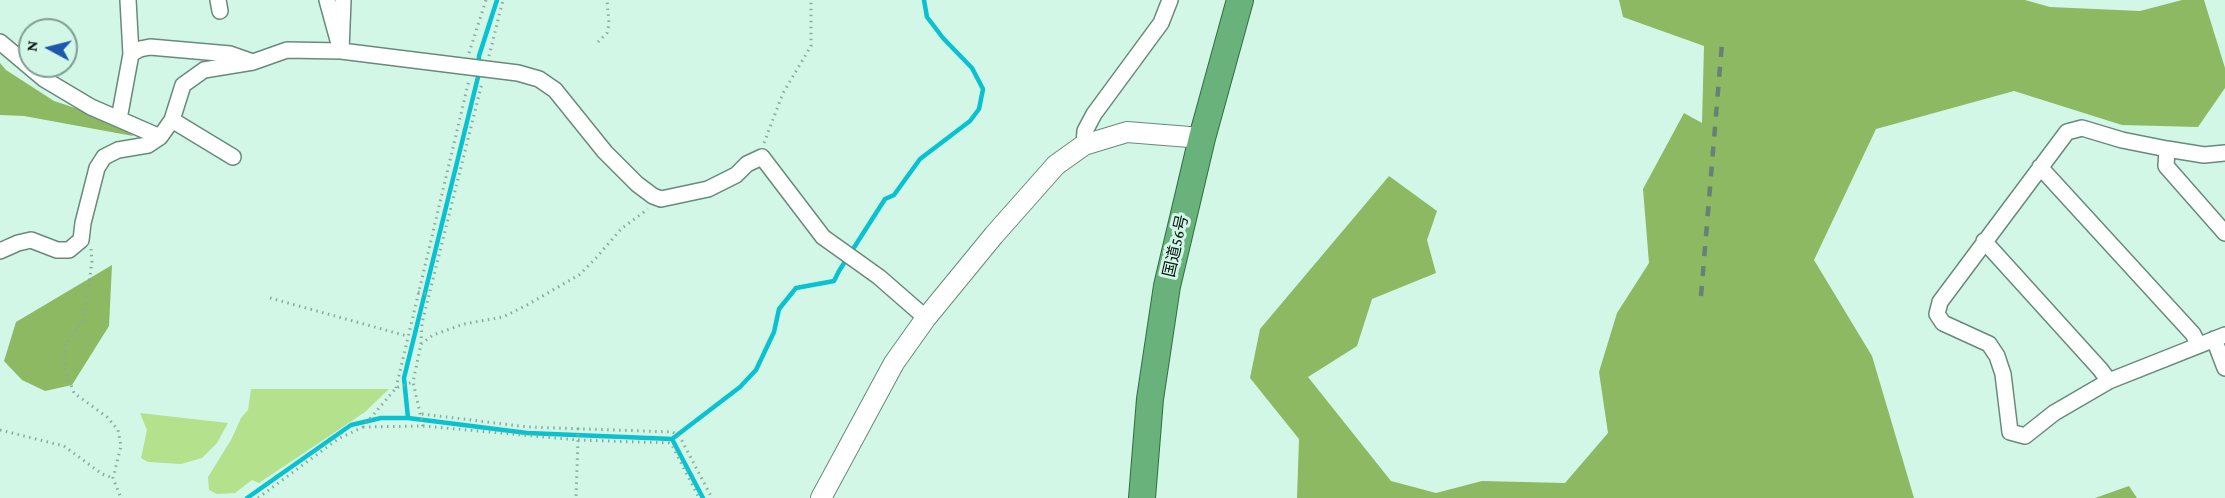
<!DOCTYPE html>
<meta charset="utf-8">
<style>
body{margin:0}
#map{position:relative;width:2225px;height:498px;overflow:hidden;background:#d2f7e7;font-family:"Crimson Pro",serif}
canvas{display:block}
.north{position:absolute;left:18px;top:18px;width:60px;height:60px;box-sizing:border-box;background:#d2f7e7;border:2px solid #819c91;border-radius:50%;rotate:277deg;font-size:16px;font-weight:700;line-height:24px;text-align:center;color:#07140f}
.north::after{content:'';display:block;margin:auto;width:21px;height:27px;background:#1e58aa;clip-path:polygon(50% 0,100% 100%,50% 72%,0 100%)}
</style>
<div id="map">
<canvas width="2225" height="498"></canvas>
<div class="north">N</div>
</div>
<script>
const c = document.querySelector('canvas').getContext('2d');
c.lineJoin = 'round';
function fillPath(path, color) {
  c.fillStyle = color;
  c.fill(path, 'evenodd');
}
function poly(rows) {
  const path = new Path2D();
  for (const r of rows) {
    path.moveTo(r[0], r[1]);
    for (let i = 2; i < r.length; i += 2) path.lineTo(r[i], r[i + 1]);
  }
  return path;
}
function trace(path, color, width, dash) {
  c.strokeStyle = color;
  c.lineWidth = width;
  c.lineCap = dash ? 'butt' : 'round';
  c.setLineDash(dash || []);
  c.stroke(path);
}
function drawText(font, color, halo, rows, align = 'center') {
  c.font = font + ' "Crimson Pro","Noto Sans JP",serif';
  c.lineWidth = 6;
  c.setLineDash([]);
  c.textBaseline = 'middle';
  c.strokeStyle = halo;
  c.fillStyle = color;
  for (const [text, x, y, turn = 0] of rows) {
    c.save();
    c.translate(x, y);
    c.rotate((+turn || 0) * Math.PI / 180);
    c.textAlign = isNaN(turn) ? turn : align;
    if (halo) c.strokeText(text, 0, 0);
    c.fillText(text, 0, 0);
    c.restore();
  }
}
const green = poly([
 [251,389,389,389,365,412,259,483,252,480,235,493,217,494,209,490,208,477,231,440,241,418,248,410],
 [140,413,228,423,217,443,202,458,181,464,148,462,141,458,147,430]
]);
const forest = poly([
 [1619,0,2025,0,2050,7,2140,11,2182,0,2204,0,2225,68,2225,88,2198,127,2122,125,2014,91,1876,129,1814,260,1872,356,1914,498,1297,498,1299,439,1250,378,1260,329,1389,176,1437,211,1427,240,1436,273,1372,299,1357,346,1308,377,1391,481,1436,493,1482,481,1565,483,1608,433,1599,372,1617,313,1649,263,1643,189,1684,113,1702,123,1704,46,1623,17],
 [0,63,6,70,54,101,121,123,133,136,24,116,0,115],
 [112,265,109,326,72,385,45,391,22,380,4,361,16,322],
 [2129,486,2137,498,2095,498]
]);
const stream = poly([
 [408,418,404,378,478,77,479,56,497,0],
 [672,439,703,498],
 [247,498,351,425,381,418,408,418,527,433,672,439,740,387,756,370,774,332,779,309,796,288,834,281,839,271,885,199,894,195,920,159,970,121,979,109,983,89,972,68,943,38,927,17,924,0]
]);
const path = poly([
 [598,42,607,33,609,24,607,0],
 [469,53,486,0],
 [489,56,503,0],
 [764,143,783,93,811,46,811,0],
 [91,249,92,261,86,306,82,321,65,346,64,359,66,372,74,393,107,417,118,430,121,446,113,478,121,498],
 [418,292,429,295],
 [270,298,407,336],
 [421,344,422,323,482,83],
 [396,388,469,80],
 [422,414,528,427,673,432,681,439,712,498],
 [423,426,413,382,421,344,433,335,464,324,503,317,527,305,579,275,596,258,621,229,648,209],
 [363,427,423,426,578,440,576,498],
 [578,428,578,440,669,443,672,445,699,498],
 [0,430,64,446,102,474,113,478],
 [258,498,338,439,363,427,396,388,413,382]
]);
const minor = poly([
 [218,0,220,11],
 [343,0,341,51,518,73,539,79,555,90,605,152,637,184,653,196,661,199,708,189,736,175,747,164,762,157,823,237,879,277,926,318],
 [0,42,44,79,91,107,160,137],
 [131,54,140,49,150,47,230,54,250,61],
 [119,119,131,54,128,0],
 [172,120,233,157],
 [1084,145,1085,131,1094,114,1161,23,1170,0],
 [2167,149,2122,140,2082,128,2067,132,1940,302,1937,314,1943,323,1989,344,1997,356,2003,374,2010,432,2025,436,2054,413,2109,381,2225,335],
 [2225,153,2204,155,2167,149,2166,166,2225,233],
 [2040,167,2193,334,2198,344],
 [1984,241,2100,369,2109,381],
 [0,251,18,243,31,240,57,250,69,250,81,240,83,223,97,168,104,157,118,150,148,145,160,137,172,120,183,85,204,70,253,62,287,50,341,51,327,0],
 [2214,339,2225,368]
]);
const tertiary = poly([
 [821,498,894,363,926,318,994,235,1056,165,1084,145,1127,132,1202,138]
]);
const trunk = poly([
 [1142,498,1150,399,1167,286,1202,138,1240,0]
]);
const rail = poly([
 [1701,296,1722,43]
]);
const streetNames = [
 ["国道56号",1176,246,-77]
];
fillPath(green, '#b4e18c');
fillPath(forest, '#8cb962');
trace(stream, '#0ac2cf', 4.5);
trace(minor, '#688a7c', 18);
trace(tertiary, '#688a7c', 22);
trace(trunk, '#2f6e40', 28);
trace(path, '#8ca99d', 3, [1.5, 4.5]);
trace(minor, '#fff', 15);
trace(tertiary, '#fff', 20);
trace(trunk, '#6ab27c', 26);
trace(rail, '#688177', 4.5, [10, 10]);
drawText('16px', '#07140f', '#d2f7e7', streetNames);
</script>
